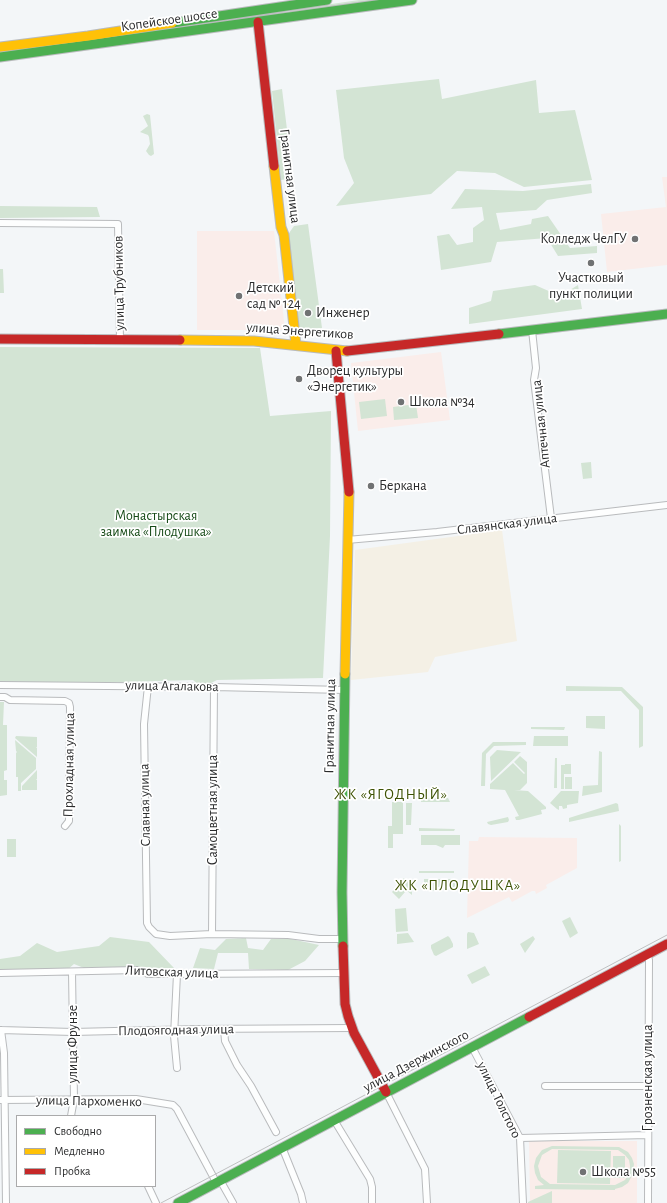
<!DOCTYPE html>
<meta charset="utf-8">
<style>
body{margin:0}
#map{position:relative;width:667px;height:1203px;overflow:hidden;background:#f3f6f8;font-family:"Alegreya Sans",sans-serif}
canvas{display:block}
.legend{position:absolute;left:16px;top:1115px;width:140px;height:72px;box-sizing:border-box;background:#fff;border:1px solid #aaaaab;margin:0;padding:5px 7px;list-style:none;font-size:12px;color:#2a2b2c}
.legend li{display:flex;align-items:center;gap:8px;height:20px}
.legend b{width:20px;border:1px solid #aaaaab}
</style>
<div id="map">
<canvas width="667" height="1203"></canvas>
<ul class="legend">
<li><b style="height:5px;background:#4caf50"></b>Свободно</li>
<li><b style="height:5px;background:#ffc107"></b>Медленно</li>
<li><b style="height:5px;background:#c62828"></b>Пробка</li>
</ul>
</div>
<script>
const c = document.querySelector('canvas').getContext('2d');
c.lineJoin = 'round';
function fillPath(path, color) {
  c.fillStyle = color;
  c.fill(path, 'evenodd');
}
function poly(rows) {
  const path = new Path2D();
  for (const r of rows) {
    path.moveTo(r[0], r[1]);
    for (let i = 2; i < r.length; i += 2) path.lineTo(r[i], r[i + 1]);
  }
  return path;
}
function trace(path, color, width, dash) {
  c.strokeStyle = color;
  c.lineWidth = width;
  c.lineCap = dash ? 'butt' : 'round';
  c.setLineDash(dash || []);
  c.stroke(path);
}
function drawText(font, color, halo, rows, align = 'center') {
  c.font = font + ' "Alegreya Sans",sans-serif';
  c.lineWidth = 3.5;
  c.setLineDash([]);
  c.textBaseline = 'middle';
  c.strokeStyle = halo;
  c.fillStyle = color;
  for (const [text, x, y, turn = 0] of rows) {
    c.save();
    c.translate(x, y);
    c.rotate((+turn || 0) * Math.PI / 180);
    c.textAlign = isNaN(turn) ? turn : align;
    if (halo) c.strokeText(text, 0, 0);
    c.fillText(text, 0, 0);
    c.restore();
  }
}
const education = poly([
 [662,177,667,177,667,265,607,272,601,214,666,207],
 [197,231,274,231,285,330,197,330],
 [441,352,450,420,358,431,351,363],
 [479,837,577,838,577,868,546,885,547,888,536,894,535,891,532,891,512,902,509,897,467,918,469,841,478,841],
 [529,1141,637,1141,637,1203,530,1203]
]);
const medical = poly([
 [502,530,517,641,435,657,428,672,351,680,355,550]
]);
const green = poly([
 [359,0,379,0,290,12,290,10],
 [439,79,442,99,536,80,539,113,575,110,592,180,524,187,495,173,457,171,431,194,336,206,354,183,344,158,336,90],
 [282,89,293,178,281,180,272,91],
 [147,114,150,115,154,154,151,156,149,155,146,151,150,144,149,137,148,135,140,132,148,126,143,116],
 [591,184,592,193,547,200,536,210,496,213,500,230,531,224,532,219,548,216,570,248,597,246,597,253,558,256,547,238,497,242,491,262,441,270,437,236,449,234,457,245,473,242,473,228,484,220,482,207,451,209,465,189,523,191],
 [0,206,97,207,100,217,0,218],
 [308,224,322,328,299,331,287,236,294,226],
 [0,269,3,269,4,293,0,293],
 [535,285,560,296,578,285,582,309,469,324,469,308,491,301,493,291],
 [0,347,260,348,270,416,331,411,330,536,323,678,217,680,209,684,199,685,193,680,90,683,0,683],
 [385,399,387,416,361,419,359,402],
 [416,404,418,418,394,420,393,407],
 [591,462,592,478,583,479,581,463],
 [566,686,622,687,643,707,643,746,639,748,639,710,621,691,566,691],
 [0,702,4,702,3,725,7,725,7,770,4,771,4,780,7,780,7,795,0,796],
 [586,716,605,716,605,729,586,728],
 [531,727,565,727,564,730,531,729],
 [16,736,37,737,37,747,36,748,37,748,37,757,15,738],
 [534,736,568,736,568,746,533,746],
 [15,740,36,758,36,769,21,783,21,791,18,791,18,777,16,777,16,753,17,752,16,751],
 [493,742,526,742,526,745,494,746,486,754,485,786,481,786,482,753],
 [497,750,521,752,491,781,490,757],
 [599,751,602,752,602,792,582,796,583,786,598,785],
 [520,756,527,762,527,783,520,790,514,790,528,791,546,807,546,809,541,810,542,814,519,820,516,820,515,817,519,816,505,790,490,789,490,784,513,763,524,774,525,773,514,762],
 [555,758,557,758,557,788,554,788],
 [565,764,571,764,571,774,564,774,564,789,561,789,561,765,565,765],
 [37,770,37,779,36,780,37,780,37,790,22,790,22,786],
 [565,777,572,777,572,789,565,789],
 [561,791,579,791,578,803,567,805,567,808,563,809,562,806,559,806,559,810,557,809,550,803],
 [421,798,448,798,450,802,421,802],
 [392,802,403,802,403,834,393,834,393,848,388,848,388,826,392,826],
 [406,803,412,803,411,825,406,825],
 [616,803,618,804,619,811,569,822,569,818],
 [508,817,509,820,508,822,491,825,488,824,487,822],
 [619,824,621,826,621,861,619,862],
 [419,828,455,829,454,831,419,831],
 [421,835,460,835,460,845,445,845,443,848,436,845,421,845],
 [7,839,16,839,16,857,7,857],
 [419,871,454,871,454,873,419,873],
 [404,878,412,885,412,895,399,884],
 [424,879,457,879,457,887,438,887,438,891,424,890],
 [398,885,405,892,399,899,392,892],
 [406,908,408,931,396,932,395,909],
 [570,917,578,933,570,938,562,921],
 [468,932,474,933,479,944,467,949,467,934],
 [408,933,414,942,397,944,397,934],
 [448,936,450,938,453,944,453,947,436,956,434,955,431,948,431,945],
 [533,936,535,939,525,953,520,944],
 [110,937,149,942,174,968,84,968,74,964,67,970,6,970,0,971,0,959,20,956,37,943,57,952,99,946],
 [246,938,248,948,263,950,271,939,291,939,319,945,305,961,288,970,249,969,248,953,218,953,214,969,193,968,200,948,215,950,226,939],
 [485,966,490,975,472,984,467,975],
 [552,1146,619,1147,628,1152,632,1158,634,1164,633,1174,628,1183,622,1187,615,1189,615,1190,535,1189,535,1186,544,1185,538,1180,535,1173,534,1166,536,1158,542,1150],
 [552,1149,618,1150,625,1155,629,1160,630,1166,630,1172,625,1180,615,1185,550,1184,541,1177,538,1166,542,1155],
 [558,1150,611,1151,610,1184,557,1183],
 [613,1156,625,1156,625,1178,613,1178],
 [552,1191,552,1203,528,1203,528,1202]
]);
const street = poly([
 [0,223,118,224,120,340],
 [532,330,536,368,534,380,551,518],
 [347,540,437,532,667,505],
 [0,685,214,687,344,690],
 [148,686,144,724,147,923,149,927,156,934,170,936,212,934,288,935,319,939,343,939],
 [0,697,5,697,10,700,65,701,69,703,70,707,69,821,65,826],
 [212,934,214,687],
 [647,954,649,960,648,1203],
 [0,973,137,970,148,974,177,974,343,973],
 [177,974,174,1036,177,1068],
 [224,1029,225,1041,237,1065,251,1086,276,1132],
 [0,1030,73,1032,198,1029,352,1028],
 [1,1030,4,1053,6,1203],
 [472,1047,520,1138,523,1203],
 [545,1086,648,1086],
 [386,1092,425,1169,427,1203],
 [0,1100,136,1099,173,1105,177,1109,216,1182],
 [71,1116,74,1099,72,972],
 [334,1120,370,1179,372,1187,372,1203],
 [520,1138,648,1135],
 [282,1147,301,1194,303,1203],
 [220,1180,233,1203],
 [148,1186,156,1203]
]);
const fast = poly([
 [172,23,327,0],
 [0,57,412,0],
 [499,334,667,314],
 [343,946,342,892,345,674],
 [178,1203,529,1017]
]);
const slow = poly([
 [0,47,88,36,172,23],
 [274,166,281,227,284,235,296,345],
 [180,340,254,341,347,351],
 [345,674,349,492]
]);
const jam = poly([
 [258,22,274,166],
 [0,339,180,340],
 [336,351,349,492],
 [347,351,499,334],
 [343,946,345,1004,348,1016,354,1033,386,1092],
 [529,1017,667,944]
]);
const tram = poly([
 [161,1203,667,935]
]);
const markers = [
 [635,239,4,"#707273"],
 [591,263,4,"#707273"],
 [239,296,4,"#707273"],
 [308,313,4,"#707273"],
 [299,379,4,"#707273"],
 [401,402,4,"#707273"],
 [371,486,4,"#707273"],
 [583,1172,4,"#707273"]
];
const streetNames = [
 ["Копейское шоссе",169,20,-8],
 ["Гранитная улица",290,176,83],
 ["улица Трубников",119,283,-91],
 ["улица Энергетиков",300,331,4],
 ["Аптечная улица",541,424,-96],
 ["Славянская улица",507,524,-7],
 ["улица Агалакова",172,686,1],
 ["Гранитная улица",330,726,-89],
 ["Прохладная улица",69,765,-89],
 ["Славная улица",145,805,-91],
 ["Самоцветная улица",213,810,-90],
 ["Литовская улица",172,972,2],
 ["Плодоягодная улица",176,1030,-1],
 ["улица Фрунзе",73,1044,-90],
 ["улица Дзержинского",416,1061,-28],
 ["Грозненская улица",648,1078,-90],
 ["улица Толстого",499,1100,64],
 ["улица Пархоменко",89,1101,1]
];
const poiNames = [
 ["Колледж ЧелГУ",627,239,"right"],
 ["Участковый",591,278,"center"],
 ["пункт полиции",591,294,"center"],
 ["Детский",247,288],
 ["сад № 124",247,304],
 ["Инженер",316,313],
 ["Дворец культуры",307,371],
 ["«Энергетик»",307,387],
 ["Школа №34",409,402],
 ["Беркана",379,486],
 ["Школа №55",591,1172]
];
const parkNames = [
 ["Монастырская",156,516],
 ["заимка «Плодушка»",156,532]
];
const neighbourhoodNames = [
 ["ЖК «ЯГОДНЫЙ»",391,794],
 ["ЖК «ПЛОДУШКА»",458,885]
];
fillPath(education, '#faedea');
fillPath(medical, '#f4f0e5');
fillPath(green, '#d3e4d4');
trace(street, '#b9bbbd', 8);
trace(fast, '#b9bbbd', 11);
trace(slow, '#b9bbbd', 11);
trace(jam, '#b9bbbd', 11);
trace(street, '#fdfefe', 6);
trace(fast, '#4caf50', 9);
trace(slow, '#ffc107', 9);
trace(jam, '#c62828', 9);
trace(tram, '#bfc0c1', 1);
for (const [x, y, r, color] of markers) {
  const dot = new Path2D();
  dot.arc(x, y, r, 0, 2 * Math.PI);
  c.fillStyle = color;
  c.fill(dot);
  trace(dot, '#fff', 1.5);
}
drawText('14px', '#2a2b2c', '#fff', streetNames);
drawText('14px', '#2a2b2c', '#fff', poiNames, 'left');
drawText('14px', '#164a17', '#fff', parkNames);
c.letterSpacing = '1px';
drawText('15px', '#3d5203', '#fff', neighbourhoodNames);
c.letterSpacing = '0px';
</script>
